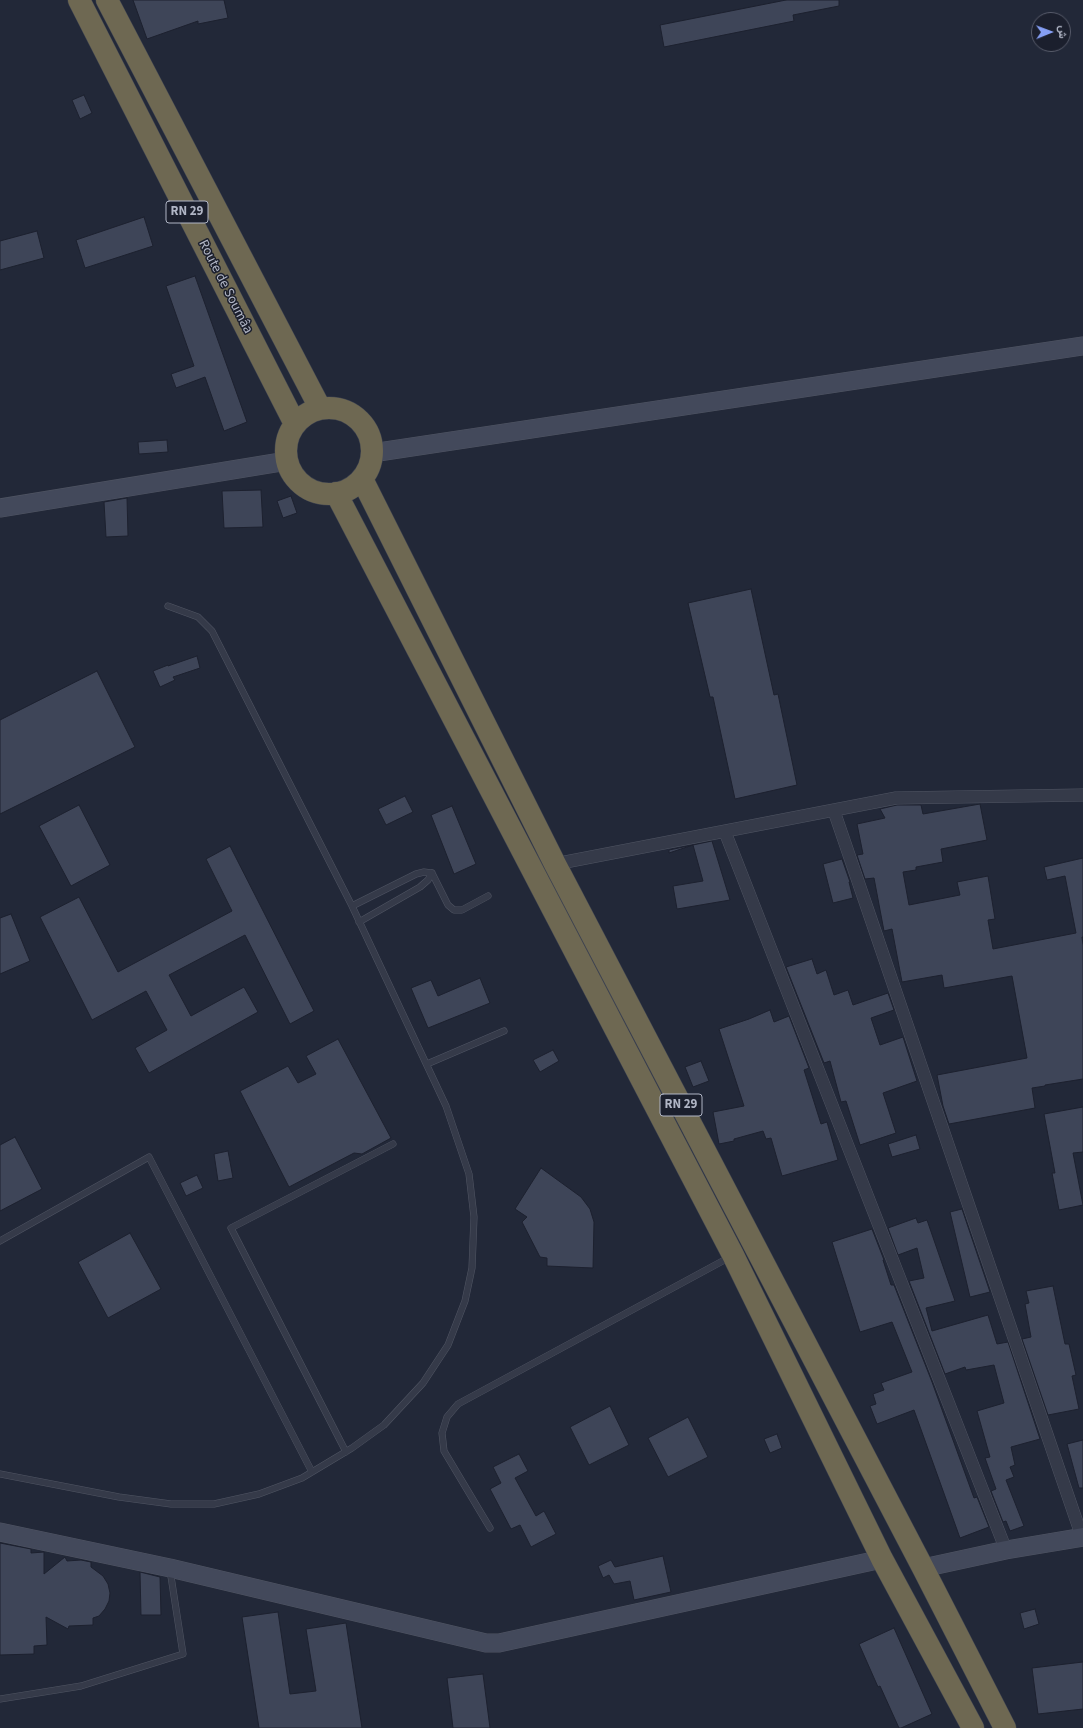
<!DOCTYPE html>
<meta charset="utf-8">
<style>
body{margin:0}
#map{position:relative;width:1083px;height:1728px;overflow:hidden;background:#222838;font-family:"Source Sans 3",Vazirmatn,sans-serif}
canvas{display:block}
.north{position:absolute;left:1031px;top:12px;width:40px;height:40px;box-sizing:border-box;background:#1b1f2d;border:1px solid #575b6a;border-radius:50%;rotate:89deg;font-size:11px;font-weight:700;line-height:16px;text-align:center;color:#b0b5c5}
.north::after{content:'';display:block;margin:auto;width:14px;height:18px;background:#869ff4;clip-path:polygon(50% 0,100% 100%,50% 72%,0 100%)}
</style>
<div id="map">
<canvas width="1083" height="1728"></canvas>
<div class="north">ش</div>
</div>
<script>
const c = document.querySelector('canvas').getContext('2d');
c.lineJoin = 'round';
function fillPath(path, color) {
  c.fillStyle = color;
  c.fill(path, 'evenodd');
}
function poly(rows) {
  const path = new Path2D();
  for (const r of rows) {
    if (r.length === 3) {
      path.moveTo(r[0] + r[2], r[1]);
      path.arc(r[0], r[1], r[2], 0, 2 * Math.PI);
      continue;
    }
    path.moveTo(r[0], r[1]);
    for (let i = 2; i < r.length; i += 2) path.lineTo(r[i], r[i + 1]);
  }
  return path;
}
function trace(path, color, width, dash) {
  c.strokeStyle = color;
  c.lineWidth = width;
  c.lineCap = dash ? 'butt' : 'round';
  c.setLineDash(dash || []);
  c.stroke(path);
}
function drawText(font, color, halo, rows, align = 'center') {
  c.font = font + ' "Source Sans 3",sans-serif';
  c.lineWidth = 3;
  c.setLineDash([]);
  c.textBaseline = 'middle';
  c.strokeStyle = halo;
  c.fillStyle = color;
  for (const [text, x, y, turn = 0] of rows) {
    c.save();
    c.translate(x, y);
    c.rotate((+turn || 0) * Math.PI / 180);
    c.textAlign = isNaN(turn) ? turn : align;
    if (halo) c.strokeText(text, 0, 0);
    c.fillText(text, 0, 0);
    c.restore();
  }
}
const building = poly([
 [133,0,224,0,228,18,198,24,198,21,147,39,133,0],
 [786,0,839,0,839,6,793,15,794,21,664,47,660,25,786,0],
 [84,95,92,113,80,119,72,100,84,95],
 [144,217,153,246,85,268,76,240,144,217],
 [37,231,44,258,0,270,0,241,37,231],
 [195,276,247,422,224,431,205,377,176,388,171,374,194,366,166,286,195,276],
 [167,440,168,452,139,454,138,442,167,440],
 [261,490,263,527,224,528,222,491,261,490],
 [291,496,297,513,283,518,277,501,291,496],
 [127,498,128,536,106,537,104,502,127,498],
 [751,589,774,695,778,694,797,785,735,799,713,697,710,697,688,603,751,589],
 [197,656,200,668,173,677,175,680,160,687,153,671,168,665,168,666,197,656],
 [97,671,135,747,0,814,0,720,97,671],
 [405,796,413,812,386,825,378,809,405,796],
 [980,804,987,840,941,849,943,862,916,867,916,870,903,872,909,905,960,895,957,882,988,876,995,919,988,920,993,949,1076,933,1065,876,1047,880,1044,867,1083,858,1083,937,1082,937,1083,945,1083,1079,1045,1085,1045,1086,1032,1088,1035,1108,949,1124,943,1106,937,1075,1027,1058,1012,976,944,988,942,975,902,982,892,929,884,931,874,878,865,879,857,855,863,854,857,824,885,818,880,809,897,805,921,805,923,814,980,804],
 [79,805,110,865,71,886,39,826,79,805],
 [452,806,476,864,454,874,431,815,452,806],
 [712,841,730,900,677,909,673,886,703,881,693,845,669,853,669,850,712,841],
 [230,846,314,1011,290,1024,245,935,169,975,191,1016,244,987,258,1012,149,1073,135,1048,167,1030,146,991,92,1020,40,917,79,897,118,972,232,911,206,859,230,846],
 [842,859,850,882,849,882,853,898,833,903,823,864,842,859],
 [11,914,30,961,0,974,0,918,11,914],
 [812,959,817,974,826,970,834,995,848,990,853,1005,888,993,894,1010,871,1018,880,1045,903,1037,917,1081,883,1093,896,1133,860,1145,846,1101,841,1102,830,1061,824,1063,786,967,812,959],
 [480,978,490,1003,428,1028,411,988,431,980,438,996,480,978],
 [770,1010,774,1022,789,1016,809,1068,804,1070,821,1124,827,1122,838,1160,782,1176,771,1138,766,1139,763,1131,734,1139,734,1141,719,1144,713,1112,744,1106,719,1029,749,1019,770,1010],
 [338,1039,391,1138,362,1154,354,1153,289,1187,240,1091,288,1066,298,1083,316,1074,306,1056,338,1039],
 [553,1050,559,1061,540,1072,533,1060,553,1050],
 [701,1061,709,1081,693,1087,685,1067,701,1061],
 [1083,1107,1083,1152,1073,1153,1083,1205,1059,1210,1052,1173,1055,1173,1044,1114,1083,1107],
 [916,1135,920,1149,892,1157,888,1144,916,1135],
 [15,1137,42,1189,0,1211,0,1145,15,1137],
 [228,1151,233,1178,218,1181,214,1154,228,1151],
 [541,1168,581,1197,590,1209,594,1222,593,1268,547,1266,547,1258,540,1257,522,1222,527,1217,515,1209,541,1168],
 [197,1175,203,1188,186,1196,180,1183,197,1175],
 [962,1209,990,1292,970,1297,950,1212,962,1209],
 [916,1218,918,1223,927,1220,955,1301,926,1308,932,1331,988,1315,997,1344,1008,1342,1040,1439,1011,1447,1015,1465,1010,1467,1014,1477,1006,1480,1024,1526,1010,1531,1006,1521,1003,1522,991,1491,996,1489,985,1458,990,1457,977,1411,1004,1403,994,1365,966,1370,965,1367,945,1374,909,1281,924,1278,917,1248,898,1255,888,1228,916,1218],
 [872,1229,884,1260,883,1260,891,1285,894,1285,932,1382,974,1498,977,1497,989,1527,960,1538,914,1410,877,1424,870,1406,876,1404,873,1394,884,1390,881,1383,912,1372,892,1322,860,1332,832,1242,872,1229],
 [130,1233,161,1289,108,1318,78,1262,130,1233],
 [1053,1286,1065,1344,1069,1344,1076,1375,1072,1376,1079,1409,1048,1415,1022,1339,1031,1337,1025,1304,1029,1303,1026,1291,1053,1286],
 [610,1406,629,1445,589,1465,570,1427,610,1406],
 [688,1417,708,1457,668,1477,648,1438,688,1417],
 [777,1434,782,1448,770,1453,764,1439,777,1434],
 [1083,1440,1083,1488,1079,1488,1067,1444,1083,1440],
 [519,1454,528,1471,515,1478,536,1516,544,1511,556,1534,531,1547,520,1525,511,1529,490,1489,501,1483,493,1467,519,1454],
 [0,1543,31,1549,31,1553,44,1552,44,1574,65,1557,67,1561,81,1560,91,1562,91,1567,103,1576,108,1584,110,1593,109,1601,105,1609,99,1616,93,1618,93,1625,69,1626,68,1629,46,1617,47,1645,34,1646,34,1654,0,1655,0,1543],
 [663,1556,671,1592,634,1600,630,1581,614,1584,609,1575,603,1578,598,1566,611,1560,615,1567,663,1556],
 [140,1572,160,1577,161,1615,141,1615,140,1572],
 [1035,1609,1039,1624,1024,1629,1020,1613,1035,1609],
 [278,1612,290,1694,316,1691,306,1629,346,1623,362,1728,259,1728,242,1617,278,1612],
 [894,1628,932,1714,901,1728,899,1728,880,1686,878,1687,859,1644,894,1628],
 [1083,1662,1083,1709,1038,1714,1032,1668,1083,1662],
 [483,1674,490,1728,453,1728,447,1678,483,1674]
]);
const lane = poly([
 [432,873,448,905,454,910,462,910,488,896],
 [352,906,416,874,424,872,432,873],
 [359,922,420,887,428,880,432,873],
 [427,1064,504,1031],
 [0,1241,149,1157,312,1472],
 [346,1452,231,1228,393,1144],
 [0,1474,119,1497,171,1504,214,1504,259,1494,302,1478,352,1448,384,1425,423,1383,448,1345,465,1301,472,1268,474,1217,469,1174,446,1106,352,906,212,631,198,617,168,606],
 [490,1528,444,1451,442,1433,447,1417,458,1404,730,1257],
 [0,1699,81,1686,183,1654,170,1570]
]);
const street = poly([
 [834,811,1082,1537],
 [725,832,1006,1550],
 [555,864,896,798,1083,795]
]);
const secondary = poly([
 [372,453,1083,346],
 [0,508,287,461],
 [0,1532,170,1568,486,1643,499,1643,882,1559],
 [923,1568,1006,1550,1083,1537]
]);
const highway = poly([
 [79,0,295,424],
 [107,0,320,408],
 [329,451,43],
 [362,479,555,864,923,1568,1005,1728],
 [336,493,733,1255,882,1559,973,1728]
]);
const shields = [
 [187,212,42],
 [681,1105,42]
];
const shieldNames = [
 ["RN 29",187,212],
 ["RN 29",681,1105]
];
const streetNames = [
 ["Route de Soumâa",225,287,63]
];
fillPath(building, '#3e4558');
trace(building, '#1d212f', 1);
trace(lane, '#505563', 7);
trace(street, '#505563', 13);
trace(secondary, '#505563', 19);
trace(highway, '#3d4250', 23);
trace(lane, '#353a49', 6);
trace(street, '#353a49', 12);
trace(secondary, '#43495b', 18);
trace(highway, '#6e6852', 22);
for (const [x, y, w] of shields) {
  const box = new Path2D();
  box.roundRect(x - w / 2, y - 11, w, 22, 3);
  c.fillStyle = '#1b1f2d';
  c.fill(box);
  trace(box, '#b0b5c5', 1);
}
drawText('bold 13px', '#b0b5c5', null, shieldNames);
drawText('14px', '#b0b5c5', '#1b1f2d', streetNames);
</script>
